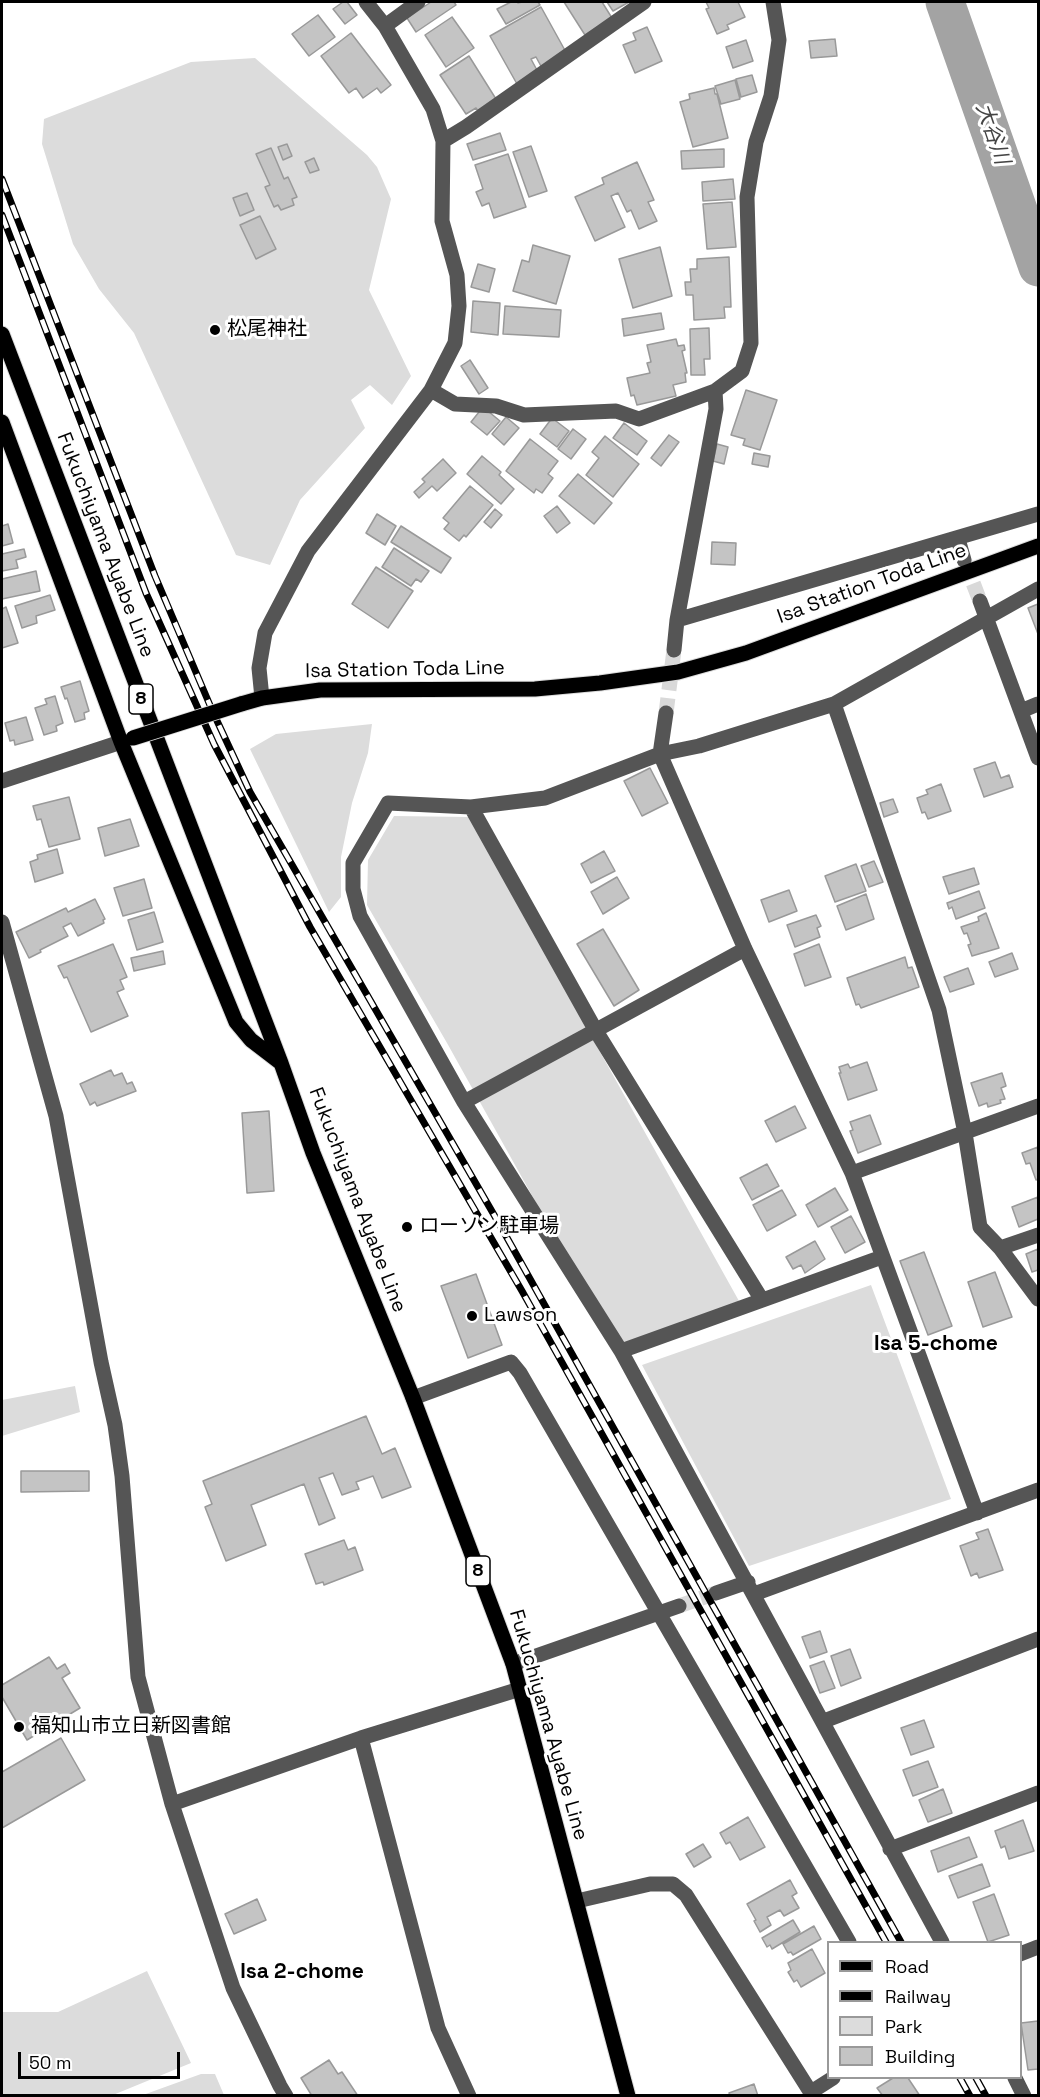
<!DOCTYPE html>
<meta charset="utf-8">
<style>
body{margin:0}
#map{position:relative;width:1040px;height:2097px;overflow:hidden;background:#fff;font-family:"Space Grotesk",sans-serif}
canvas{display:block}
.frame{position:absolute;inset:0;border:3px solid #000;pointer-events:none}
.legend{position:absolute;left:827px;top:1941px;width:195px;height:138px;box-sizing:border-box;background:#fff;border:2px solid #999;margin:0;padding:8px 10px;list-style:none;font-size:18px;color:#000}
.legend li{display:flex;align-items:center;gap:12px;height:30px}
.legend b{width:30px;border:2px solid #999}
.scale{position:absolute;left:18px;top:2052px;width:162px;height:27px;box-sizing:border-box;border:3px solid #000;border-top:0;padding-left:8px;font-size:18px;line-height:21px;white-space:nowrap;color:#000;-webkit-text-stroke:4px #fff;paint-order:stroke}
</style>
<div id="map">
<canvas width="1040" height="2097"></canvas>
<div class="frame"></div>
<ul class="legend">
<li><b style="height:8px;background:#000"></b>Road</li>
<li><b style="height:8px;background:#000"></b>Railway</li>
<li><b style="height:16px;background:#dcdcdc"></b>Park</li>
<li><b style="height:16px;background:#c4c4c4"></b>Building</li>
</ul>
<div class="scale">50 m</div>
</div>
<script>
const c = document.querySelector('canvas').getContext('2d');
c.lineJoin = 'round';
function fillPath(path, color) {
  c.fillStyle = color;
  c.fill(path, 'evenodd');
}
function poly(rows) {
  const path = new Path2D();
  for (const r of rows) {
    path.moveTo(r[0], r[1]);
    for (let i = 2; i < r.length; i += 2) path.lineTo(r[i], r[i + 1]);
  }
  return path;
}
function trace(path, color, width, dash) {
  c.strokeStyle = color;
  c.lineWidth = width;
  c.lineCap = dash ? 'butt' : 'round';
  c.setLineDash(dash || []);
  c.stroke(path);
}
function drawText(font, color, halo, rows, align = 'center') {
  c.font = font + ' "Space Grotesk","Noto Sans JP",sans-serif';
  c.lineWidth = 6;
  c.setLineDash([]);
  c.textBaseline = 'middle';
  c.strokeStyle = halo;
  c.fillStyle = color;
  for (const [text, x, y, turn = 0] of rows) {
    c.save();
    c.translate(x, y);
    c.rotate((+turn || 0) * Math.PI / 180);
    c.textAlign = isNaN(turn) ? turn : align;
    if (halo) c.strokeText(text, 0, 0);
    c.fillText(text, 0, 0);
    c.restore();
  }
}
const green = poly([
 [255,58,367,155,377,167,391,199,369,290,411,376,392,405,370,385,351,400,365,428,300,500,270,565,236,555,134,333,99,289,73,244,42,144,44,119,191,62],
 [372,724,368,753,352,803,341,857,341,897,329,912,250,749,276,734],
 [394,816,469,817,739,1301,617,1348,447,1043,367,905,368,860],
 [871,1285,951,1499,749,1566,642,1365],
 [75,1386,80,1412,2,1436,2,1400],
 [147,1971,191,2063,113,2095,2,2095,2,2012,58,2012],
 [201,2074,215,2074,224,2095,135,2095,143,2095]
]);
const river = poly([
 [945,2,1038,267]
]);
const building = poly([
 [343,2,347,2,357,15,345,24,333,9,343,2],
 [431,2,454,2,456,5,416,32,407,18,431,2],
 [511,2,517,2,518,3,522,2,538,2,540,5,506,24,497,9,511,2],
 [564,2,602,2,612,18,585,35,564,2],
 [607,2,629,2,613,11,607,2],
 [706,2,738,2,745,17,727,25,729,29,717,34,706,9,709,8,706,2],
 [541,7,567,54,542,68,536,57,531,59,538,72,517,84,490,36,541,7],
 [318,15,335,37,309,56,292,34,318,15],
 [452,17,474,48,446,67,425,35,452,17],
 [647,27,662,61,635,73,623,45,636,40,633,33,647,27],
 [351,33,391,85,381,93,377,88,363,98,356,88,349,93,321,56,351,33],
 [835,39,837,56,811,58,809,41,835,39],
 [746,40,753,61,733,68,726,47,746,40],
 [469,56,496,99,478,111,476,108,466,114,440,75,469,56],
 [752,75,757,92,741,97,736,79,752,75],
 [735,80,740,99,721,104,715,86,735,80],
 [714,88,715,94,717,94,728,138,693,147,680,102,690,99,689,94,714,88],
 [500,133,506,150,473,160,467,144,500,133],
 [287,144,292,156,283,160,278,147,287,144],
 [531,146,547,191,529,197,513,152,531,146],
 [271,148,284,179,288,177,297,197,292,199,294,205,281,210,278,205,274,207,265,187,270,185,256,154,271,148],
 [724,149,724,167,682,169,681,151,724,149],
 [508,154,526,207,494,218,489,203,482,206,476,192,483,189,475,165,508,154],
 [314,158,319,170,310,173,305,162,314,158],
 [637,162,654,200,648,202,657,221,639,229,631,210,627,212,618,193,611,196,625,227,595,241,575,197,604,184,602,178,637,162],
 [733,179,735,199,703,201,702,182,733,179],
 [247,193,254,210,240,216,233,198,247,193],
 [732,202,736,247,707,249,703,204,732,202],
 [260,216,276,249,256,259,240,225,260,216],
 [533,245,570,256,556,304,513,291,522,260,529,262,533,245],
 [660,247,672,296,633,308,619,259,660,247],
 [729,257,731,307,724,307,725,318,694,320,693,295,686,295,685,282,691,282,690,269,697,269,697,259,729,257],
 [478,264,495,269,489,292,471,287,478,264],
 [473,301,500,303,498,335,471,332,473,301],
 [505,306,561,310,559,337,503,334,505,306],
 [661,313,664,329,624,336,622,319,661,313],
 [709,328,710,359,704,359,705,375,691,375,690,329,709,328],
 [676,339,678,346,684,345,685,350,682,351,687,373,685,373,686,382,673,385,676,396,637,405,634,395,631,396,627,378,650,373,647,363,651,362,647,345,676,339],
 [470,360,488,388,479,394,461,366,470,360],
 [746,390,777,400,760,450,743,445,745,439,731,435,746,390],
 [483,407,500,421,487,435,471,422,483,407],
 [506,417,519,428,504,445,492,434,506,417],
 [552,418,569,431,557,447,540,434,552,418],
 [624,423,647,441,637,455,613,438,624,423],
 [573,429,586,439,571,459,558,449,573,429],
 [669,435,679,442,661,466,651,458,669,435],
 [605,436,639,464,613,497,586,475,599,458,592,452,605,436],
 [530,439,558,461,548,474,553,478,542,493,536,489,534,493,506,471,530,439],
 [717,444,728,447,724,464,713,461,717,444],
 [754,453,770,456,768,467,752,464,754,453],
 [482,456,501,472,499,475,514,489,501,504,467,474,482,456],
 [443,459,456,473,437,491,432,486,419,498,414,492,425,482,422,479,443,459],
 [578,474,612,503,594,524,559,496,578,474],
 [470,486,493,505,466,537,464,535,459,541,444,529,449,523,443,518,470,486],
 [557,506,570,523,557,533,544,516,557,506],
 [495,509,502,515,491,528,484,522,495,509],
 [377,514,396,526,385,545,366,533,377,514],
 [8,524,13,543,2,546,2,526,8,524],
 [401,526,451,558,441,573,391,542,401,526],
 [712,542,736,543,735,565,711,564,712,542],
 [394,548,429,571,421,582,416,579,411,586,382,567,394,548],
 [24,549,26,557,16,560,18,568,2,571,2,554,24,549],
 [376,567,413,591,388,628,352,604,376,567],
 [36,571,40,591,2,599,2,579,36,571],
 [50,595,55,610,36,616,37,623,22,628,15,606,50,595],
 [1038,604,1038,634,1028,608,1038,604],
 [6,607,18,643,2,648,2,609,6,607],
 [80,681,89,711,84,713,85,719,75,722,67,698,65,699,61,687,80,681],
 [55,696,63,723,56,726,57,731,44,735,35,708,47,704,45,699,55,696],
 [26,717,33,740,15,745,14,740,10,741,5,723,26,717],
 [995,762,1001,778,1009,775,1013,787,984,797,974,769,995,762],
 [650,768,668,803,642,816,624,781,650,768],
 [941,784,951,811,928,819,925,812,922,813,917,798,928,794,926,790,941,784],
 [69,797,80,839,49,847,41,819,37,820,33,806,69,797],
 [893,799,898,812,884,817,880,803,893,799],
 [130,819,139,846,105,856,98,828,130,819],
 [57,849,63,873,35,882,30,862,38,859,37,855,57,849],
 [604,851,615,871,591,883,581,864,604,851],
 [874,861,883,882,869,887,861,866,874,861],
 [856,864,866,891,835,902,825,876,856,864],
 [974,868,979,884,949,894,943,877,974,868],
 [617,877,629,898,603,914,591,892,617,877],
 [144,879,152,908,123,916,114,888,144,879],
 [789,890,797,911,769,922,761,900,789,890],
 [979,891,985,908,956,919,952,907,949,909,947,903,979,891],
 [866,894,874,919,846,930,837,906,866,894],
 [95,899,105,919,103,920,104,923,78,936,71,923,63,927,68,936,40,950,41,952,29,958,16,932,66,908,68,912,95,899],
 [154,912,163,942,137,950,128,920,154,912],
 [986,913,999,948,972,956,968,945,971,944,967,933,964,934,961,927,979,921,978,917,986,913],
 [816,915,821,926,817,928,820,937,795,947,787,925,816,915],
 [603,929,639,990,614,1006,577,944,603,929],
 [113,944,127,977,120,980,124,989,117,992,128,1016,91,1032,67,977,64,978,58,966,113,944],
 [819,944,831,977,805,986,794,954,819,944],
 [163,951,165,964,134,971,131,958,163,951],
 [1012,953,1018,969,995,977,989,962,1012,953],
 [905,957,908,968,912,967,919,987,861,1008,859,1004,856,1005,847,978,905,957],
 [968,968,974,984,950,992,944,977,968,968],
 [867,1062,877,1090,848,1100,839,1073,841,1073,839,1067,848,1064,850,1068,867,1062],
 [111,1070,114,1076,122,1073,127,1084,132,1082,136,1091,97,1106,95,1102,90,1105,80,1084,111,1070],
 [1002,1073,1006,1086,1001,1088,1005,1099,1000,1100,1001,1103,988,1107,987,1103,979,1106,971,1083,1002,1073],
 [795,1106,806,1128,776,1142,765,1121,795,1106],
 [269,1111,274,1191,247,1193,242,1113,269,1111],
 [870,1115,881,1144,858,1153,850,1131,853,1130,850,1122,870,1115],
 [1038,1147,1038,1179,1036,1180,1030,1163,1026,1164,1022,1153,1038,1147],
 [767,1164,779,1186,752,1200,740,1178,767,1164],
 [835,1188,848,1210,818,1227,806,1205,835,1188],
 [782,1190,796,1215,767,1231,753,1205,782,1190],
 [1038,1197,1038,1219,1019,1227,1012,1207,1038,1197],
 [851,1216,865,1242,845,1253,831,1227,851,1216],
 [815,1241,825,1259,805,1273,801,1265,793,1269,786,1257,815,1241],
 [1038,1249,1038,1270,1032,1272,1026,1254,1038,1249],
 [924,1252,952,1326,928,1335,900,1261,924,1252],
 [995,1272,1012,1317,983,1327,968,1282,995,1272],
 [476,1274,502,1345,468,1358,441,1286,476,1274],
 [366,1416,382,1454,395,1448,411,1487,382,1498,373,1476,356,1482,359,1489,342,1495,333,1473,319,1478,335,1518,319,1525,304,1484,251,1505,266,1545,226,1561,205,1507,212,1504,203,1481,366,1416],
 [21,1471,89,1471,89,1491,21,1492,21,1471],
 [988,1529,1003,1570,979,1578,977,1573,971,1576,960,1546,979,1539,976,1533,988,1529],
 [344,1540,348,1550,355,1547,363,1570,324,1585,323,1582,316,1584,305,1554,344,1540],
 [820,1631,827,1652,810,1658,802,1637,820,1631],
 [850,1649,861,1678,841,1686,831,1656,850,1649],
 [49,1657,57,1669,65,1664,70,1673,62,1678,80,1708,27,1740,2,1697,2,1685,49,1657],
 [824,1661,835,1688,820,1693,810,1666,824,1661],
 [924,1720,934,1747,911,1755,901,1728,924,1720],
 [61,1738,85,1780,2,1828,2,1772,61,1738],
 [928,1761,938,1787,913,1796,903,1770,928,1761],
 [943,1789,952,1813,928,1822,919,1800,943,1789],
 [748,1817,765,1847,740,1860,730,1842,726,1844,720,1833,748,1817],
 [1023,1820,1034,1851,1009,1859,1005,1846,1001,1848,995,1831,1023,1820],
 [969,1837,977,1857,938,1872,931,1851,969,1837],
 [703,1844,711,1857,694,1867,686,1854,703,1844],
 [982,1864,990,1886,958,1898,949,1876,982,1864],
 [790,1880,797,1893,792,1896,799,1908,784,1916,780,1910,767,1917,771,1925,760,1932,754,1921,756,1920,747,1904,790,1880],
 [994,1894,1009,1935,988,1942,973,1902,994,1894],
 [257,1899,266,1920,234,1934,225,1914,257,1899],
 [793,1920,800,1932,772,1949,770,1945,767,1947,762,1938,793,1920],
 [814,1926,821,1939,793,1955,791,1952,788,1953,783,1944,814,1926],
 [812,1949,825,1973,801,1987,797,1980,794,1982,788,1972,791,1970,788,1963,812,1949],
 [1038,2021,1038,2069,1028,2070,1021,2023,1038,2021],
 [329,2060,338,2074,342,2072,358,2096,312,2096,301,2078,329,2060],
 [893,2078,908,2078,920,2096,883,2096,877,2088,893,2078],
 [754,2084,758,2096,730,2096,729,2093,754,2084]
]);
const minorTunnel = poly([
 [965,562,980,601],
 [666,713,674,650],
 [679,1606,716,1593]
]);
const minor = poly([
 [385,26,418,2],
 [443,141,466,127,644,2],
 [431,390,455,404,496,406,524,415,616,411,639,419,715,391,742,371,751,343,747,197,756,142,771,96,779,40,773,2],
 [958,539,964,560],
 [980,601,1038,758],
 [677,620,1038,514],
 [674,650,677,620,716,409,715,391],
 [262,698,259,668,265,633,308,551,431,390,455,343,459,306,457,275,442,221,443,141,433,109,385,26,366,2],
 [834,704,939,1010,965,1133,980,1227,1000,1248,1038,1299],
 [1021,711,1038,704],
 [666,713,660,754,745,949,852,1173,977,1513],
 [2,781,121,742],
 [471,807,596,1031,762,1300],
 [2,922,56,1116,101,1362,115,1425,122,1476,138,1677,172,1804,233,1988,280,2086,286,2096],
 [464,1102,745,949],
 [852,1173,1038,1106],
 [1000,1248,1038,1235],
 [621,1351,882,1257],
 [413,1398,511,1362,520,1373,849,1942],
 [716,1593,748,1582],
 [754,1594,1038,1490],
 [513,1664,679,1606],
 [824,1721,1038,1639],
 [361,1738,438,2028,469,2096],
 [172,1804,361,1738,520,1689],
 [890,1849,1038,1793],
 [577,1901,650,1884,673,1884,686,1895,813,2096],
 [942,1942,621,1351,464,1102,360,916,353,889,353,863,388,803,471,807,545,798,660,754,699,746,834,704,1038,589],
 [1020,1954,1038,1947],
 [1015,2078,1024,2096],
 [811,2092,833,2078]
]);
const major = poly([
 [2,334,281,1063,313,1153,413,1398,513,1664,628,2096],
 [2,422,121,742,236,1022,251,1040,281,1063],
 [241,704,262,698,320,690,535,689,600,683,678,672,746,653,1038,546]
]);
const rail = poly([
 [2,179,155,576,212,710,250,792,501,1227,901,1942],
 [2,215,146,593,214,744,310,927,522,1291,886,1942],
 [960,2078,970,2096],
 [976,2078,986,2096]
]);
const majorBridge = poly([
 [133,738,241,704]
]);
const markers = [
 [215,330,6,"#000"],
 [407,1227,6,"#000"],
 [472,1316,6,"#000"],
 [19,1727,6,"#000"]
];
const shields = [
 [141,699,24],
 [478,1571,24]
];
const shieldNames = [
 ["8",141,699],
 ["8",478,1571]
];
const poiNames = [
 ["松尾神社",227,330],
 ["ローソン駐車場",419,1227],
 ["Lawson",484,1316],
 ["福知山市立日新図書館",31,1727]
];
const streetNames = [
 ["Fukuchiyama Ayabe Line",105,545,69],
 ["Isa Station Toda Line",872,584,-20],
 ["Isa Station Toda Line",405,670,-1],
 ["Fukuchiyama Ayabe Line",357,1200,69],
 ["Fukuchiyama Ayabe Line",548,1725,74]
];
const waterNames = [
 ["大谷川",992,134,71]
];
const neighbourhoodNames = [
 ["Isa 5-chome",936,1344],
 ["Isa 2-chome",302,1972]
];
fillPath(green, '#dcdcdc');
trace(river, '#a3a3a3', 39);
fillPath(building, '#c4c4c4');
trace(building, '#999', 1.5);
trace(minorTunnel, '#d9d9d9', 15, [15, 8]);
trace(major, '#dbdbdb', 17);
trace(minor, '#555', 15);
trace(major, '#000', 15);
trace(rail, '#000', 7);
trace(rail, '#fff', 4.5, [14]);
trace(majorBridge, '#dbdbdb', 17, []);
trace(majorBridge, '#000', 15);
for (const [x, y, r, color] of markers) {
  const dot = new Path2D();
  dot.arc(x, y, r, 0, 2 * Math.PI);
  c.fillStyle = color;
  c.fill(dot);
  trace(dot, '#fff', 2);
}
for (const [x, y, w] of shields) {
  const box = new Path2D();
  box.roundRect(x - w / 2, y - 15, w, 30, 4.5);
  c.fillStyle = '#fff';
  c.fill(box);
  trace(box, '#000', 1.5);
}
drawText('bold 18px', '#000', null, shieldNames);
drawText('20px', '#000', '#fff', poiNames, 'left');
drawText('20px', '#000', '#fff', streetNames);
drawText('italic 21px', '#444', '#fff', waterNames);
drawText('bold 21px', '#000', '#fff', neighbourhoodNames);
</script>
